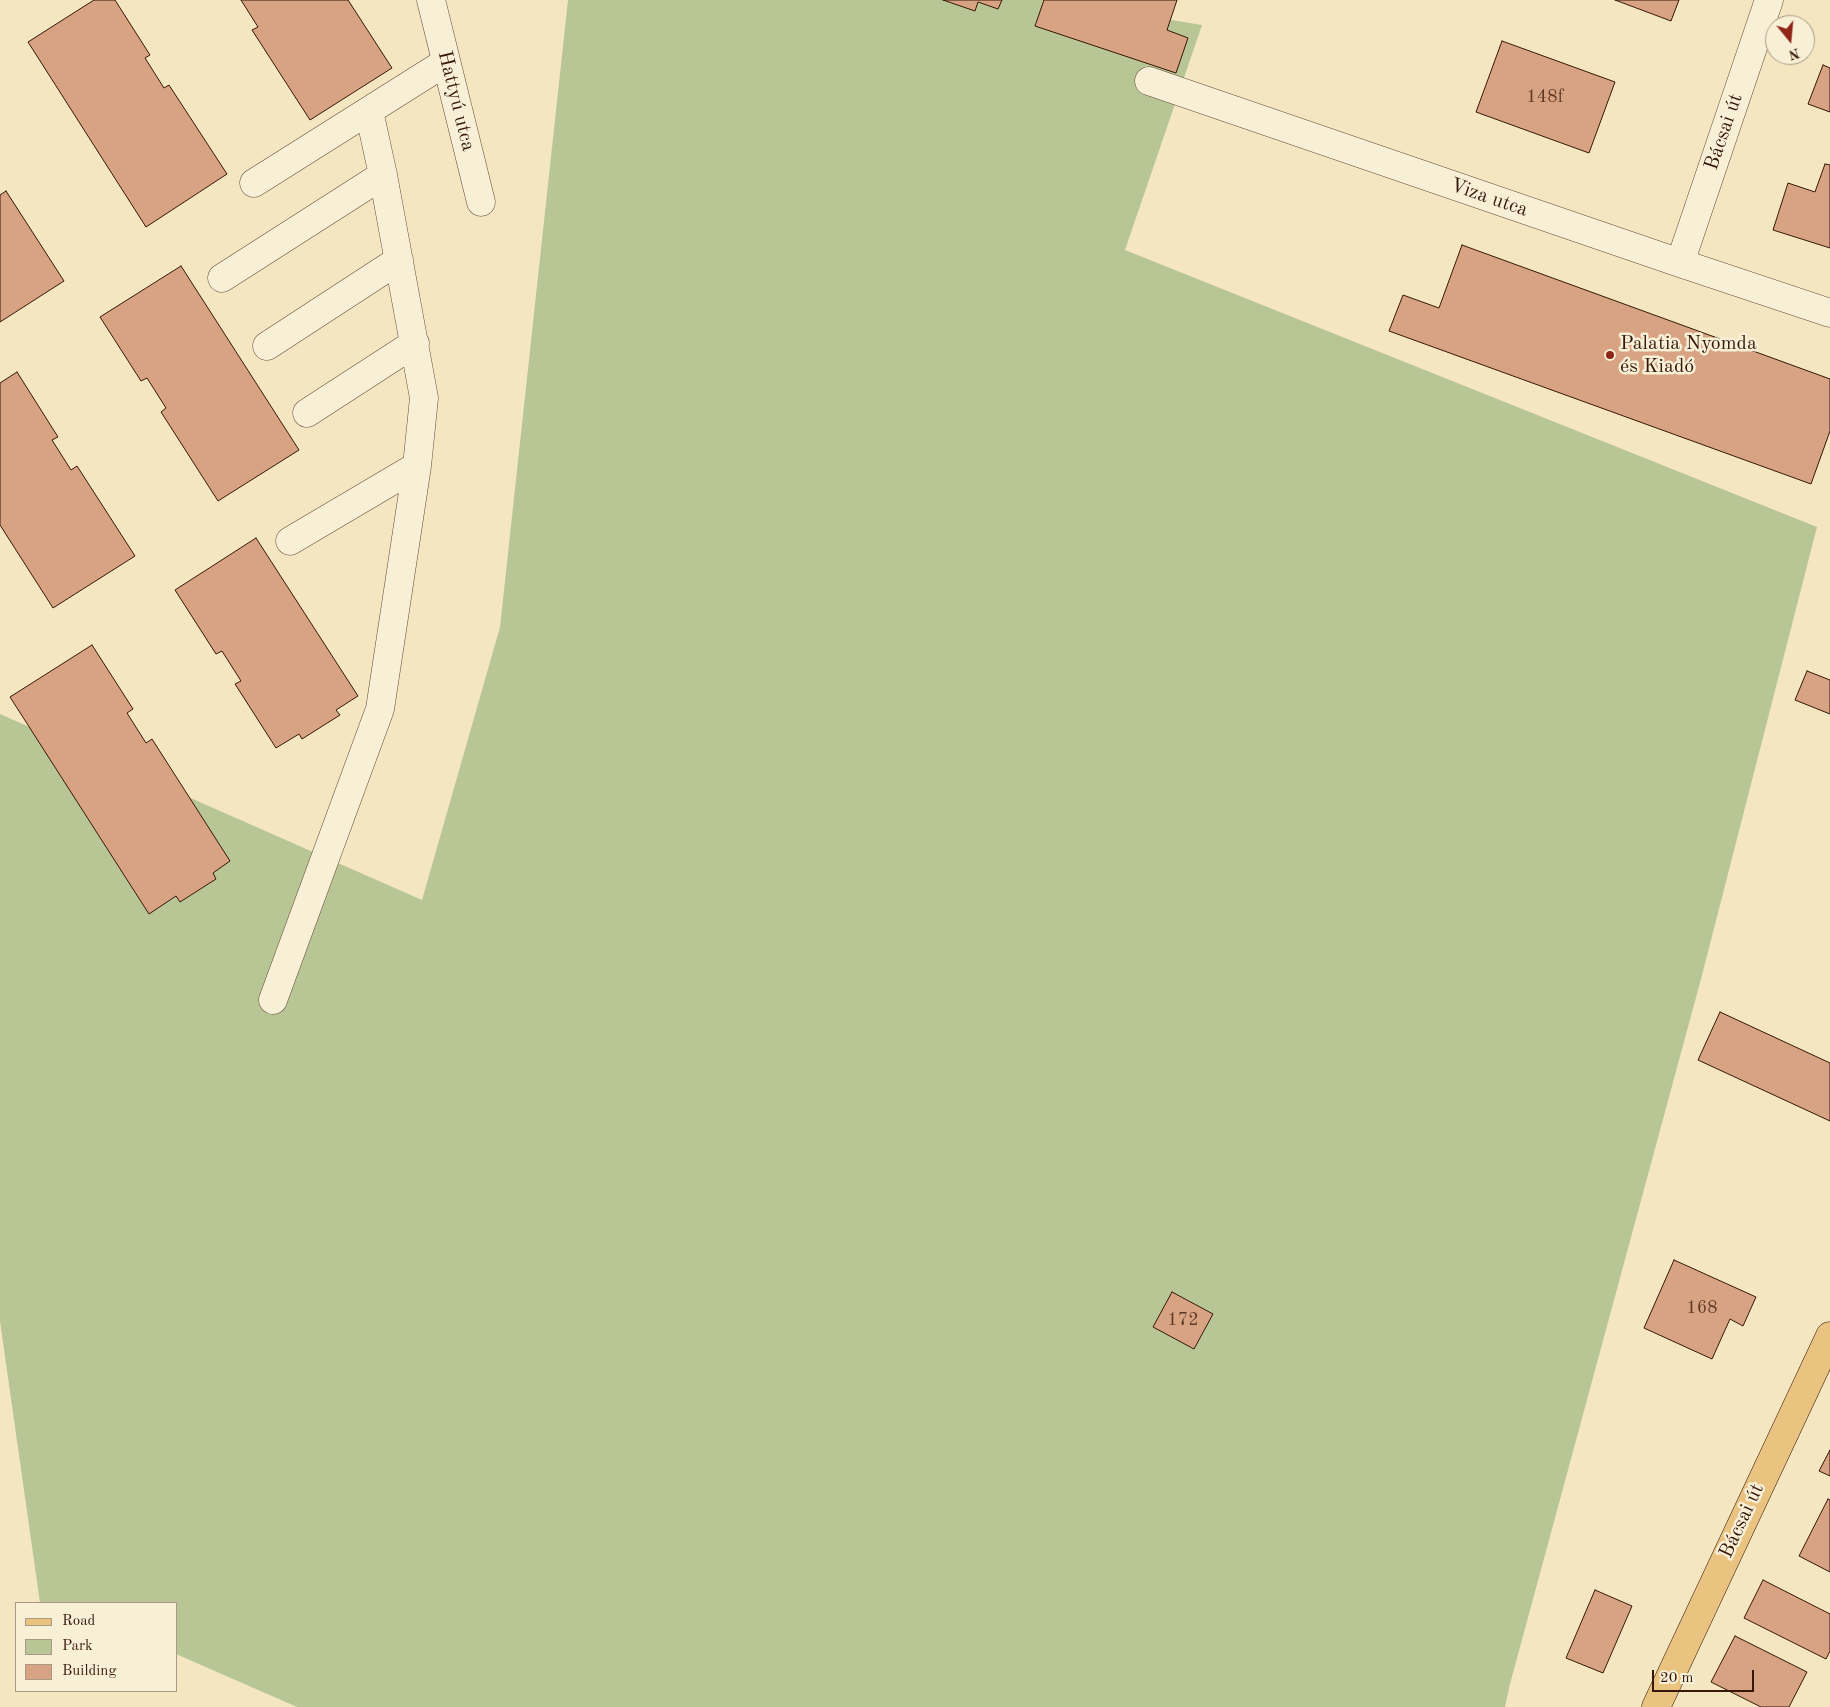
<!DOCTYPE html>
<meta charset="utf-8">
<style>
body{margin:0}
#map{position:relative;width:1830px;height:1707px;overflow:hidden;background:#f4e6c1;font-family:"Old Standard TT",serif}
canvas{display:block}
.legend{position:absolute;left:15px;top:1602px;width:162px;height:90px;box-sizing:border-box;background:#f8efd7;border:1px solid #aa9984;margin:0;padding:6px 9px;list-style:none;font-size:15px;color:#361708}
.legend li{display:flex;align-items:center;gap:10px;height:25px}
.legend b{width:25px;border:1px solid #aa9984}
.north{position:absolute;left:1765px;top:15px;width:50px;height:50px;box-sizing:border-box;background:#f8efd7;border:1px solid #aa9984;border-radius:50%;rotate:163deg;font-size:14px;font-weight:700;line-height:20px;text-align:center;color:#361708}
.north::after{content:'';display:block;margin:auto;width:18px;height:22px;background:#8f2418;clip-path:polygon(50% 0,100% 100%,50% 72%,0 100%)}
.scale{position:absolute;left:1652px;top:1670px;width:102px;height:22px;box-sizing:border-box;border:2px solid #361708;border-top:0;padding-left:6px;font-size:15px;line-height:18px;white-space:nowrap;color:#361708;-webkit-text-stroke:4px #f8efd7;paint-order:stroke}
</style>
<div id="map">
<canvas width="1830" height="1707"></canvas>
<ul class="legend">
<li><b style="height:6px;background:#eac380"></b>Road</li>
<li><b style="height:14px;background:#b8c696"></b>Park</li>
<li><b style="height:14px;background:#d8a383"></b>Building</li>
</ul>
<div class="north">N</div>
<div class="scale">20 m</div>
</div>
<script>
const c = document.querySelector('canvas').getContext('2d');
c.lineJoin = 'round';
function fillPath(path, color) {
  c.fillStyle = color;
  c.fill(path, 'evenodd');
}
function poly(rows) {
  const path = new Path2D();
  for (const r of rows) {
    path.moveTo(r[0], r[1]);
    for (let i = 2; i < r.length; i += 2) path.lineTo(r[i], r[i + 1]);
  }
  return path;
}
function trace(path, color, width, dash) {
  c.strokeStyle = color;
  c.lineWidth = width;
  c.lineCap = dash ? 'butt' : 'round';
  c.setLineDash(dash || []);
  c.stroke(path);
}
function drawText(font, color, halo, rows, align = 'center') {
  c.font = font + ' "Old Standard TT",serif';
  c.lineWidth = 5;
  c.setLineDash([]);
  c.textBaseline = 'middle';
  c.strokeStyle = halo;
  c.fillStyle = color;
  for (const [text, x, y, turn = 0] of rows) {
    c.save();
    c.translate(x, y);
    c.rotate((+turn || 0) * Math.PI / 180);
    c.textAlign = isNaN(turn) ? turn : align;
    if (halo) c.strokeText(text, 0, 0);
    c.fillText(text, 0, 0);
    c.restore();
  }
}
const green = poly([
 [568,0,1050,0,1202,25,1125,250,1817,527,1701,979,1510,1684,1505,1707,297,1707,176,1654,176,1603,40,1603,0,1321,0,714,422,900,500,627]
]);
const building = poly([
 [94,0,115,0,150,55,145,58,164,88,169,85,227,174,146,227,28,42,94,0],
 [241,0,348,0,392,68,310,120,252,30,258,27,241,0],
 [943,0,1002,0,998,9,978,2,975,11,943,0],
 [1044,0,1177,0,1167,30,1188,38,1176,73,1035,26,1044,0],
 [1615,0,1679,0,1671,21,1615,0],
 [1502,41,1615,82,1589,153,1476,112,1502,41],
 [1823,65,1830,68,1830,112,1808,104,1823,65],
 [1825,164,1830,165,1830,248,1773,230,1788,183,1815,192,1825,164],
 [6,191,64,281,0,322,0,195,6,191],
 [1462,245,1830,379,1830,431,1811,484,1389,331,1403,295,1439,308,1462,245],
 [181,266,299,450,218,501,161,412,166,408,147,378,141,381,100,317,181,266],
 [17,372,58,437,52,440,71,470,77,466,135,556,53,608,0,525,0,383,17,372],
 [256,538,358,696,336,710,340,715,302,739,299,734,276,748,235,684,241,681,222,651,216,654,175,590,256,538],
 [92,645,133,709,127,713,146,743,152,739,230,861,213,873,216,879,180,902,176,896,149,914,10,697,92,645],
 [1807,671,1830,680,1830,714,1795,700,1807,671],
 [1720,1012,1830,1063,1830,1121,1698,1060,1720,1012],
 [1674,1260,1756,1297,1743,1326,1730,1319,1712,1359,1644,1328,1674,1260],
 [1172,1292,1213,1314,1194,1349,1153,1327,1172,1292],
 [1830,1450,1830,1476,1819,1471,1830,1450],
 [1828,1499,1830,1500,1830,1572,1799,1556,1828,1499],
 [1763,1580,1830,1614,1830,1651,1826,1659,1744,1618,1763,1580],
 [1595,1590,1632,1606,1603,1673,1566,1658,1595,1590],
 [1735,1636,1807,1672,1789,1707,1761,1707,1711,1682,1735,1636]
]);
const minor = poly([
 [431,0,481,202],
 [1149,81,1680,263,1830,313],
 [254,183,446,62],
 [1680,263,1769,0],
 [222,278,383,175],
 [267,346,399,260],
 [307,413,415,343],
 [290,541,417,466],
 [273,1000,380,709,417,466,424,398,383,175,369,111]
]);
const major = poly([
 [1656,1707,1830,1336]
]);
const markers = [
 [1610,355,5,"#8f2418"]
];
const numberNames = [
 ["148f",1545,97],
 ["168",1702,1308],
 ["172",1183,1320]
];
const streetNames = [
 ["Hattyú utca",456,101,76],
 ["Bácsai út",1724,132,-71],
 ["Viza utca",1489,198,19],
 ["Bácsai út",1742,1521,-65]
];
const poiNames = [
 ["Palatia Nyomda",1620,344],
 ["és Kiadó",1620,367]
];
fillPath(green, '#b8c696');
fillPath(building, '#d8a383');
trace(building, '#361708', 1);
trace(minor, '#664b36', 29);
trace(major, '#361708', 29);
trace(minor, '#f8efd7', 28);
trace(major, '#eac380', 28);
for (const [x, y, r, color] of markers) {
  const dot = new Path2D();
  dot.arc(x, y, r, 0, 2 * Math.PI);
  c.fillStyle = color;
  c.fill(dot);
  trace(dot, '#f8efd7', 2);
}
drawText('18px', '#5e3a27', null, numberNames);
drawText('20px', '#361708', '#f8efd7', streetNames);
drawText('20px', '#361708', '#f8efd7', poiNames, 'left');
</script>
